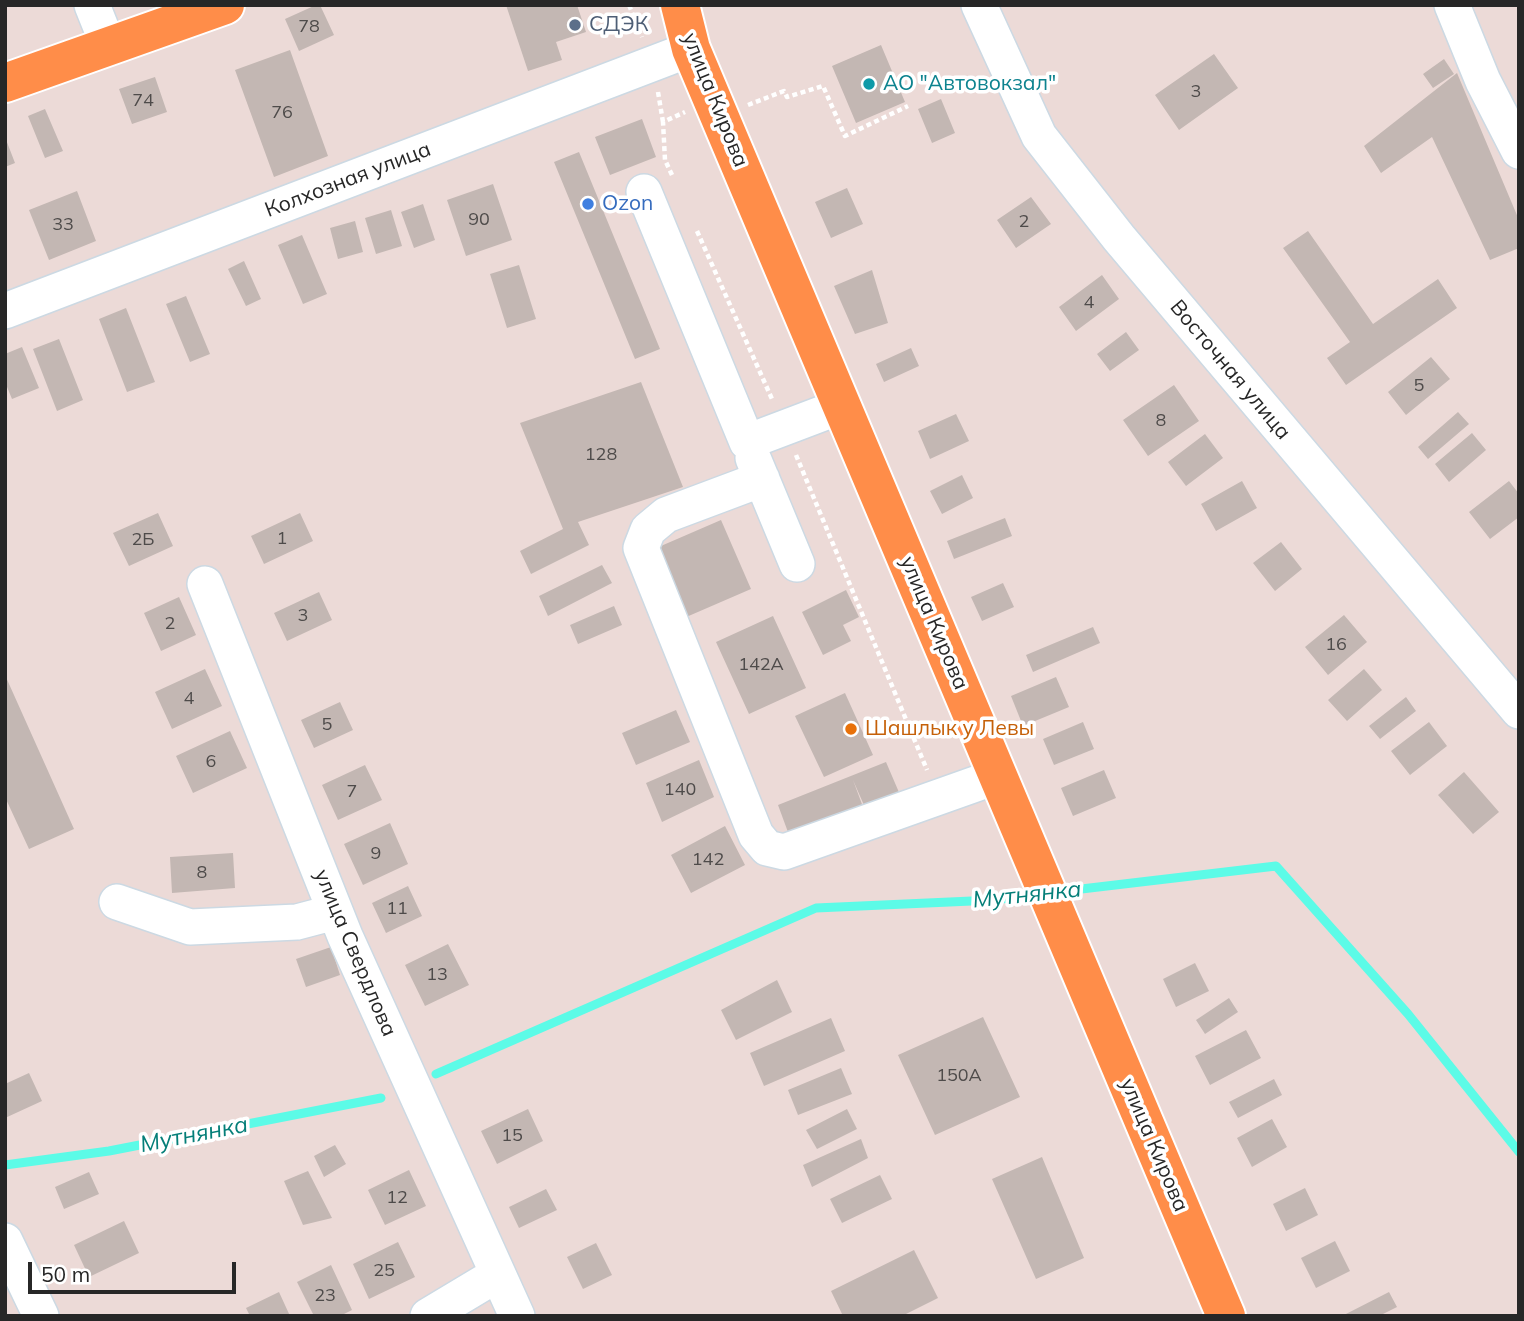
<!DOCTYPE html>
<meta charset="utf-8">
<style>
body{margin:0}
#map{position:relative;width:1524px;height:1321px;overflow:hidden;background:#ecdad7;font-family:Mulish,sans-serif}
canvas{display:block}
.frame{position:absolute;inset:0;border:7px solid #272727;pointer-events:none}
.scale{position:absolute;left:28px;top:1262px;width:208px;height:32px;box-sizing:border-box;border:4px solid #272727;border-top:0;padding-left:9px;font-size:21px;line-height:24px;white-space:nowrap;color:#272727;-webkit-text-stroke:5px #fff;paint-order:stroke}
</style>
<div id="map">
<canvas width="1524" height="1321"></canvas>
<div class="frame"></div>
<div class="scale">50 m</div>
</div>
<script>
const c = document.querySelector('canvas').getContext('2d');
c.lineJoin = 'round';
function poly(rows) {
  const path = new Path2D();
  for (const r of rows) {
    path.moveTo(r[0], r[1]);
    for (let i = 2; i < r.length; i += 2) path.lineTo(r[i], r[i + 1]);
  }
  return path;
}
function trace(path, color, width, dash) {
  c.strokeStyle = color;
  c.lineWidth = width;
  c.lineCap = dash ? 'butt' : 'round';
  c.setLineDash(dash || []);
  c.stroke(path);
}
function fillPath(path, color) {
  c.fillStyle = color;
  c.fill(path, 'evenodd');
}
function drawText(font, color, halo, rows, align = 'center') {
  c.font = font + ' Mulish,sans-serif';
  c.lineWidth = 7;
  c.setLineDash([]);
  c.textBaseline = 'middle';
  c.strokeStyle = halo;
  c.fillStyle = color;
  for (const [text, x, y, turn = 0] of rows) {
    c.save();
    c.translate(x, y);
    c.rotate((+turn || 0) * Math.PI / 180);
    c.textAlign = isNaN(turn) ? turn : align;
    if (halo) c.strokeText(text, 0, 0);
    c.fillText(text, 0, 0);
    c.restore();
  }
}
const stream = poly([
 [1056,892,1276,866,1408,1014,1519,1152],
 [436,1074,816,908,994,900,1039,894],
 [5,1165,109,1151,381,1098]
]);
const building = poly([
 [316,5,320,5,334,35,299,51,285,19],
 [506,5,577,5,586,32,556,42,562,60,528,71],
 [881,45,905,102,856,123,832,66],
 [290,50,328,156,274,177,235,70],
 [1214,54,1238,88,1179,130,1155,95],
 [1444,59,1454,74,1433,88,1423,74],
 [1457,73,1519,220,1519,248,1490,260,1432,137,1381,173,1364,146],
 [155,77,167,112,132,124,119,89],
 [941,99,955,133,932,143,918,109],
 [45,109,63,151,45,158,28,116],
 [642,119,656,157,610,175,595,137],
 [5,137,15,163,5,167],
 [579,152,660,349,635,359,554,162],
 [493,184,512,240,466,256,447,200],
 [847,188,863,224,831,238,815,202],
 [77,191,96,241,49,260,29,210],
 [1031,197,1051,224,1016,248,997,220],
 [423,204,435,240,414,248,401,212],
 [391,210,402,246,376,254,365,218],
 [355,221,363,252,338,259,330,228],
 [1308,231,1373,324,1438,279,1457,308,1346,385,1327,358,1350,342,1283,248],
 [302,235,327,294,303,304,278,245],
 [244,261,261,299,246,306,228,269],
 [519,265,536,319,507,328,490,274],
 [872,270,888,323,855,334,834,286],
 [1102,275,1119,299,1076,331,1059,307],
 [186,296,210,354,190,362,166,304],
 [126,308,155,382,127,392,99,319],
 [1126,332,1139,350,1110,371,1097,354],
 [59,339,83,400,57,411,33,349],
 [22,347,39,388,12,399,5,382,5,354],
 [911,348,919,366,884,382,876,364],
 [1431,357,1450,379,1406,415,1388,392],
 [641,382,683,487,578,522,589,545,531,574,520,551,563,529,520,423],
 [1174,385,1199,421,1148,456,1123,420],
 [1458,412,1469,424,1428,459,1418,447],
 [956,414,969,441,930,459,918,431],
 [1472,433,1486,450,1449,482,1435,464],
 [1205,434,1223,458,1186,486,1168,462],
 [962,475,973,498,942,514,930,491],
 [1242,481,1257,508,1216,531,1201,504],
 [1509,481,1519,494,1519,517,1490,539,1469,512],
 [158,513,173,546,129,566,113,533],
 [300,513,313,541,264,564,251,536],
 [1005,518,1012,536,954,559,947,541],
 [721,520,751,589,684,618,654,549],
 [1281,542,1302,569,1275,591,1253,563],
 [602,565,612,583,548,616,539,596],
 [1003,583,1014,607,982,621,971,597],
 [846,590,859,617,843,625,851,641,823,655,802,612],
 [319,592,332,620,287,641,274,613],
 [179,597,196,635,161,651,144,613],
 [614,606,622,625,578,644,570,625],
 [1344,615,1367,642,1328,675,1305,647],
 [773,616,806,688,749,714,716,642],
 [1093,627,1100,643,1033,672,1026,655],
 [205,669,222,706,172,729,155,692],
 [1364,669,1382,690,1347,721,1328,700],
 [5,675,74,829,29,849,5,797],
 [1056,677,1069,707,1023,726,1011,696],
 [845,693,873,755,824,777,795,716],
 [1406,697,1416,711,1380,739,1369,726],
 [340,702,353,730,314,748,301,720],
 [676,710,690,742,636,765,622,733],
 [1083,722,1094,749,1054,765,1043,739],
 [1429,722,1447,746,1410,775,1391,751],
 [230,731,247,768,193,793,176,756],
 [699,760,714,797,662,822,646,783],
 [886,762,904,804,870,819,853,780,866,815,792,843,778,805],
 [365,765,382,800,338,820,322,785],
 [1104,770,1116,798,1073,816,1061,788],
 [1464,772,1499,812,1473,834,1438,795],
 [390,823,408,864,363,885,344,844],
 [725,826,745,865,691,893,671,855],
 [233,853,235,888,172,893,170,857],
 [408,886,422,916,386,933,372,903],
 [448,944,469,985,425,1006,405,965],
 [331,947,340,975,306,987,296,959],
 [1195,963,1209,991,1176,1007,1163,979],
 [777,980,792,1012,736,1040,721,1010],
 [1229,998,1238,1012,1205,1034,1196,1020],
 [983,1017,1020,1097,935,1135,898,1055],
 [831,1018,845,1051,764,1086,750,1053],
 [1246,1030,1261,1058,1210,1085,1195,1056],
 [841,1068,852,1094,798,1115,788,1090],
 [29,1073,42,1101,5,1118,5,1084],
 [1274,1079,1282,1095,1238,1118,1229,1102],
 [528,1109,543,1141,497,1164,481,1131],
 [847,1109,857,1129,817,1149,806,1130],
 [1272,1119,1287,1147,1252,1167,1237,1138],
 [861,1139,868,1158,812,1187,803,1165],
 [335,1145,346,1164,324,1177,314,1156],
 [1042,1157,1084,1258,1036,1279,992,1179],
 [409,1170,426,1206,385,1225,368,1190],
 [308,1171,332,1218,303,1225,284,1181],
 [89,1172,99,1194,64,1209,55,1187],
 [880,1175,892,1199,842,1223,830,1199],
 [1305,1188,1318,1215,1286,1231,1273,1204],
 [546,1189,557,1210,519,1228,509,1207],
 [124,1221,139,1253,89,1277,74,1245],
 [1335,1241,1350,1271,1316,1288,1301,1258],
 [398,1242,415,1277,369,1299,353,1264],
 [596,1243,612,1275,583,1289,567,1257],
 [914,1250,938,1298,902,1316,843,1316,831,1291],
 [331,1265,352,1310,340,1316,314,1316,297,1282],
 [279,1292,290,1316,250,1316,246,1308],
 [1389,1292,1397,1307,1379,1316,1342,1316]
]);
const path = poly([
 [629,5,642,37],
 [658,92,663,122],
 [748,105,784,91,787,97,823,86,845,136,908,106],
 [672,175,665,160,663,122,685,112],
 [697,231,772,399],
 [796,455,927,770]
]);
const minor = poly([
 [92,5,108,45],
 [979,5,1039,136,1119,238,1519,711],
 [1452,5,1483,81,1519,151],
 [644,192,747,442,842,406],
 [5,311,691,49],
 [753,458,797,564],
 [762,479,666,515,648,530,641,548,756,835,767,848,784,852,998,776],
 [205,584,345,936,517,1316],
 [117,902,190,927,297,922,335,912],
 [5,1241,41,1316],
 [428,1316,498,1274]
]);
const major = poly([
 [680,5,691,49,1226,1316],
 [5,83,225,5]
]);
const markers = [
 [575,25,7,"#5c6f8a"],
 [869,84,7,"#0f9aa8"],
 [588,204,7,"#3f7fe0"],
 [851,729,7,"#e8710a"]
];
const numberNames = [
 ["78",309,27],
 ["3",1196,92],
 ["74",143,101],
 ["76",282,113],
 ["90",479,220],
 ["2",1024,222],
 ["33",63,225],
 ["4",1089,303],
 ["5",1419,386],
 ["8",1161,421],
 ["128",601,455],
 ["1",282,539],
 ["2Б",143,540],
 ["3",303,616],
 ["2",170,624],
 ["16",1336,645],
 ["142А",761,665],
 ["4",189,699],
 ["5",327,725],
 ["6",211,762],
 ["140",680,790],
 ["7",352,792],
 ["9",376,854],
 ["142",708,860],
 ["8",202,873],
 ["11",397,909],
 ["13",437,975],
 ["150А",959,1076],
 ["15",512,1136],
 ["12",397,1198],
 ["25",384,1271],
 ["23",325,1296]
];
const serviceNames = [
 ["СДЭК",589,25]
];
const cultureNames = [
 ["АО \"Автовокзал\"",883,84]
];
const streetNames = [
 ["улица Кирова",715,100,68],
 ["Колхозная улица",348,180,-21],
 ["Восточная улица",1230,370,50],
 ["улица Кирова",934,623,67],
 ["улица Свердлова",355,953,67],
 ["улица Кирова",1154,1145,67]
];
const shopNames = [
 ["Ozon",602,204]
];
const foodNames = [
 ["Шашлык у Левы",865,729]
];
const waterNames = [
 ["Мутнянка",1027,895,-6],
 ["Мутнянка",194,1135,-11]
];
trace(stream, '#5cfbe7', 9);
fillPath(building, '#c3b7b3');
trace(minor, '#ccd9e3', 38);
trace(major, '#fff', 42);
trace(path, '#fff', 4.5, [5, 3.5]);
trace(minor, '#fff', 35);
trace(major, '#ff8d49', 38);
for (const [x, y, r, color] of markers) {
  const dot = new Path2D();
  dot.arc(x, y, r, 0, 2 * Math.PI);
  c.fillStyle = color;
  c.fill(dot);
  trace(dot, '#fff', 2.5);
}
drawText('18px', '#4e4b4a', null, numberNames);
drawText('21px', '#4e5e75', '#fff', serviceNames, 'left');
drawText('21px', '#0d838f', '#fff', cultureNames, 'left');
drawText('21px', '#272727', '#fff', streetNames);
drawText('21px', '#366cbe', '#fff', shopNames, 'left');
drawText('21px', '#c56008', '#fff', foodNames, 'left');
drawText('italic 23px', '#047e78', '#fff', waterNames);
</script>
